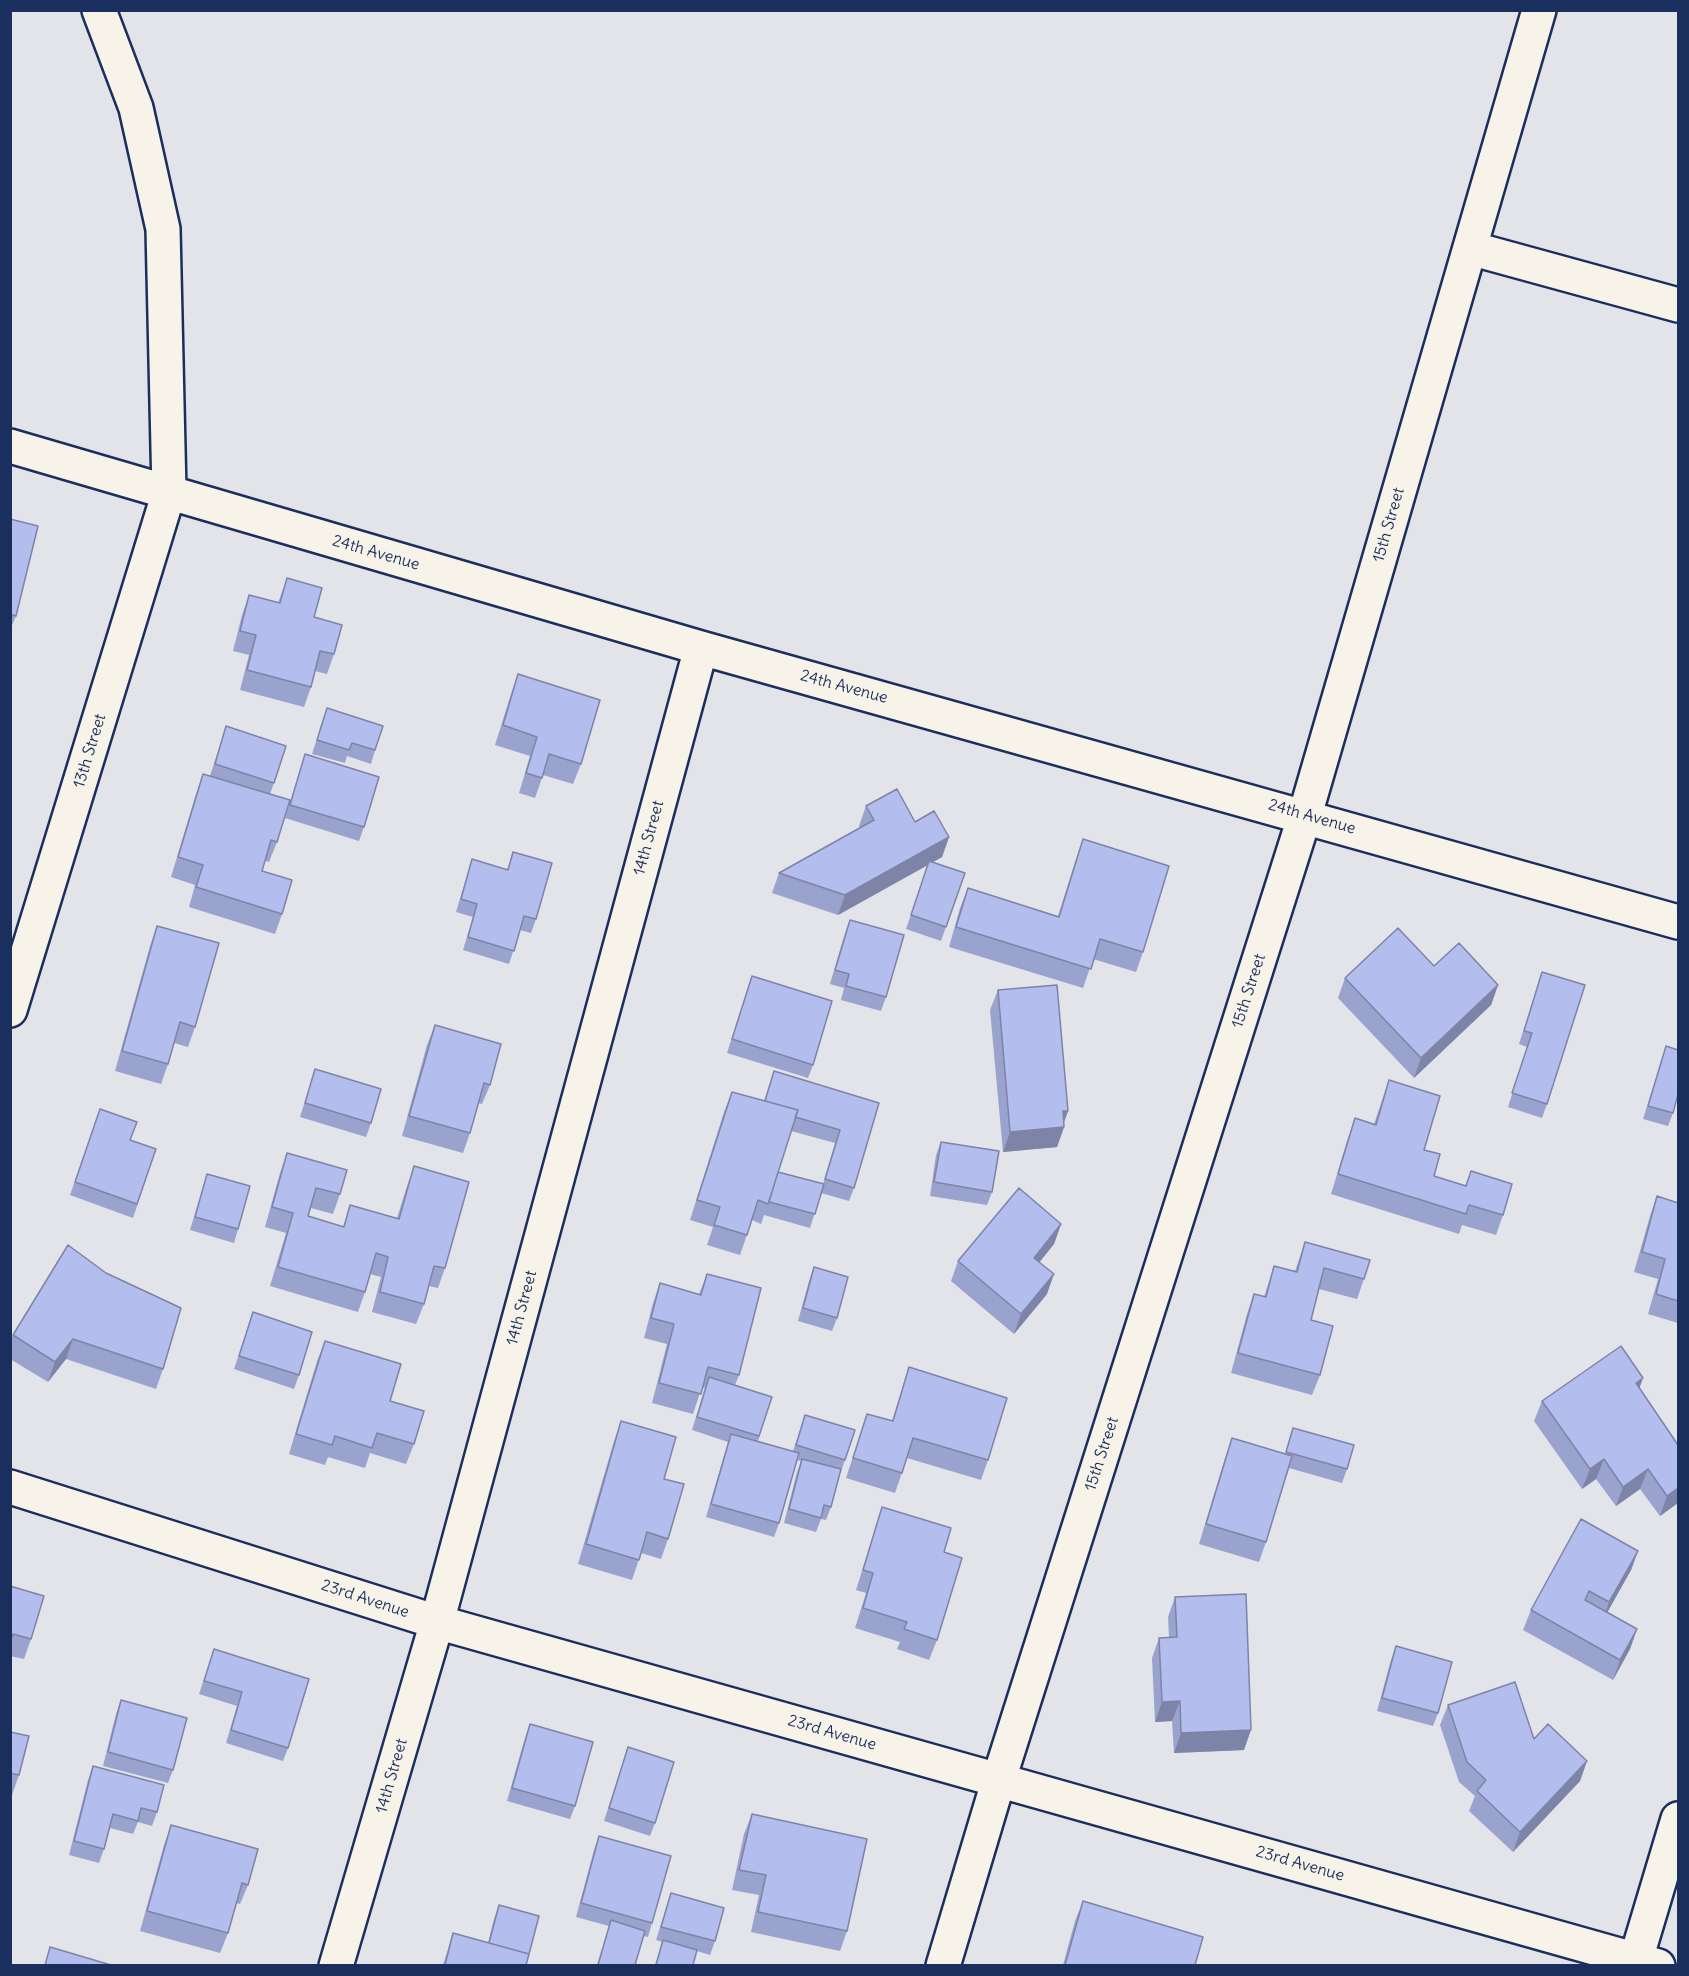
<!DOCTYPE html>
<style>
body{margin:0}
#map{position:relative;width:1689px;height:1976px;overflow:hidden;background:#e3e3ea;font-family:Delius,sans-serif}
canvas{display:block}
.frame{position:absolute;inset:0;border:12px solid #1b2f5e;pointer-events:none}
</style>
<div id="map">
<canvas width="1689" height="1976"></canvas>
<div class="frame"></div>
</div>
<script>
const c = document.querySelector('canvas').getContext('2d');
c.lineJoin = 'round';
function poly(rows) {
  const path = new Path2D();
  for (const r of rows) {
    path.moveTo(r[0], r[1]);
    for (let i = 2; i < r.length; i += 2) path.lineTo(r[i], r[i + 1]);
  }
  return path;
}
function trace(path, color, width, dash) {
  c.strokeStyle = color;
  c.lineWidth = width;
  c.lineCap = dash ? 'butt' : 'round';
  c.setLineDash(dash || []);
  c.stroke(path);
}
function fillPath(path, color) {
  c.fillStyle = color;
  c.fill(path, 'evenodd');
}
function drawText(font, color, halo, rows, align = 'center') {
  c.font = font + ' Delius,sans-serif';
  c.lineWidth = 6;
  c.setLineDash([]);
  c.textBaseline = 'middle';
  c.strokeStyle = halo;
  c.fillStyle = color;
  for (const [text, x, y, turn = 0] of rows) {
    c.save();
    c.translate(x, y);
    c.rotate((+turn || 0) * Math.PI / 180);
    c.textAlign = isNaN(turn) ? turn : align;
    if (halo) c.strokeText(text, 0, 0);
    c.fillText(text, 0, 0);
    c.restore();
  }
}
const minor = poly([
 [1470,248,1678,305],
 [10,446,701,648,1678,922],
 [10,1010,169,492,163,229,136,108,99,10],
 [10,1487,437,1622,1658,1966],
 [336,1966,437,1622,701,648],
 [943,1966,999,1779,1305,815,1539,10],
 [1634,1966,1678,1819]
]);
const wall = poly([
 [10,519,16,616,10,630],
 [287,578,314,617,334,654,327,674,315,671,311,687,304,707,240,690,249,655,233,651,242,615,249,595,278,603],
 [518,674,581,764,573,784,543,775,535,798,519,793,530,756,495,745,511,694],
 [327,708,375,750,371,764,347,756,345,763,312,754],
 [226,726,274,783,270,794,277,842,269,862,265,861,262,871,282,914,275,934,189,907,195,885,171,877,196,794,203,774,210,776],
 [305,754,364,827,359,841,285,818],
 [866,806,915,822,949,837,942,857,933,862,965,873,941,941,906,929,928,865,838,915,772,893,779,873,860,828,859,826],
 [1083,839,1143,952,1136,972,1093,959,1083,988,949,947,960,908,968,888,1058,916,1076,859],
 [513,852,536,919,531,933,520,930,509,964,463,950,473,917,456,912,472,859,507,870],
 [850,920,886,997,881,1011,841,1000,844,988,830,984,845,933],
 [157,926,195,1027,188,1047,174,1043,168,1064,161,1084,115,1071,150,946],
 [1434,966,1498,985,1491,1005,1414,1078,1338,998,1345,978],
 [1542,972,1547,1104,1542,1118,1508,1107,1527,1047,1519,1044],
 [752,976,813,1065,808,1078,727,1053],
 [998,990,1068,1111,1064,1123,1064,1127,1057,1147,1003,1152,990,1010],
 [435,1025,490,1085,482,1104,478,1103,470,1133,463,1153,402,1136,427,1045],
 [1666,1046,1673,1113,1668,1126,1643,1119],
 [315,1069,371,1123,366,1137,300,1117],
 [774,1071,879,1103,854,1188,849,1201,821,1193,810,1228,764,1215,761,1224,752,1220,740,1255,707,1245,713,1227,690,1220,724,1112,732,1092,764,1101],
 [791,1131,835,1143,823,1184,778,1172],
 [1389,1080,1424,1150,1434,1176,1465,1186,1471,1171,1503,1215,1496,1235,1462,1225,1459,1234,1331,1194,1348,1138,1355,1118,1374,1124],
 [100,1109,130,1140,156,1149,133,1218,70,1195],
 [941,1142,992,1192,987,1205,930,1196,936,1155],
 [287,1153,340,1194,333,1214,311,1208,308,1216,343,1227,350,1205,397,1218,407,1186,414,1166,445,1268,438,1288,429,1286,424,1304,416,1324,372,1312,381,1277,370,1274,365,1292,358,1312,270,1286,286,1233,265,1227,280,1173],
 [207,1174,238,1229,234,1243,190,1230,203,1187],
 [1657,1196,1678,1203,1678,1323,1648,1314,1658,1279,1634,1272,1650,1216],
 [1061,1224,1054,1244,1039,1262,1047,1294,1014,1334,951,1281,958,1261],
 [1305,1242,1364,1279,1357,1299,1319,1289,1311,1320,1320,1375,1312,1395,1231,1373,1247,1314,1254,1294,1264,1297,1274,1266,1295,1271],
 [814,1267,837,1318,832,1331,798,1321,809,1281],
 [106,1273,163,1369,156,1389,66,1359,48,1382,10,1359,10,1341,13,1335],
 [707,1274,739,1375,735,1385,772,1397,758,1441,793,1451,805,1415,845,1460,840,1474,831,1507,826,1520,821,1519,816,1532,784,1523,797,1472,801,1461,797,1460,779,1523,774,1537,706,1517,728,1442,692,1430,705,1388,702,1387,693,1414,652,1403,667,1344,644,1338,653,1303,660,1283,699,1294],
 [253,1312,299,1375,294,1389,234,1369],
 [325,1341,390,1401,414,1444,406,1464,370,1453,365,1468,328,1457,325,1465,289,1454,317,1361],
 [909,1367,988,1460,981,1480,907,1458,895,1493,846,1478,867,1414,892,1421],
 [1639,1389,1678,1503,1660,1516,1640,1489,1616,1506,1596,1479,1582,1489,1534,1421,1542,1401],
 [621,1421,664,1479,668,1539,661,1559,641,1553,632,1580,578,1564,614,1441],
 [1293,1428,1347,1469,1342,1483,1289,1468,1266,1542,1259,1562,1199,1544,1225,1458,1232,1438,1285,1454],
 [882,1507,944,1552,937,1640,929,1660,897,1649,900,1642,855,1628,866,1593,856,1590],
 [1638,1551,1631,1570,1607,1612,1637,1629,1630,1649,1613,1680,1523,1630,1531,1610],
 [10,1586,31,1639,24,1659,10,1656],
 [1175,1597,1244,1750,1174,1753,1172,1721,1155,1722,1152,1658,1159,1638,1169,1637,1168,1617],
 [1396,1646,1438,1713,1433,1726,1377,1711,1391,1660],
 [214,1649,288,1748,283,1761,226,1743,237,1706,199,1694],
 [121,1700,173,1770,168,1783,103,1766,116,1714],
 [1448,1705,1587,1761,1580,1781,1513,1852,1469,1811,1475,1796,1459,1782,1440,1725],
 [530,1724,575,1806,570,1819,507,1801,525,1738],
 [10,1732,19,1775,12,1795,10,1795],
 [628,1747,655,1823,650,1836,604,1821],
 [93,1766,157,1812,152,1826,138,1822,133,1834,110,1828,104,1849,99,1863,69,1855,88,1780],
 [752,1814,847,1931,840,1951,751,1932,759,1895,732,1890,744,1834],
 [171,1825,248,1885,240,1904,236,1903,228,1933,220,1953,140,1931,164,1845],
 [599,1836,652,1923,648,1937,644,1936,635,1965,597,1965,609,1926,576,1917,594,1850],
 [671,1893,715,1941,710,1955,697,1951,693,1965,655,1965,662,1942,656,1940],
 [1083,1901,1195,1965,1063,1965,1075,1921],
 [499,1905,528,1958,526,1965,443,1965,453,1933,488,1943,494,1919]
]);
const shadedWall = poly([
 [949,837,942,857,838,915,845,895],
 [1498,985,1491,1005,1414,1078,1421,1058],
 [1063,1111,1068,1111,1062,1127,1064,1127,1057,1147,1003,1152,1010,1132],
 [1061,1224,1054,1244,1027,1278,1034,1258],
 [1054,1274,1047,1294,1014,1334,1021,1314],
 [73,1339,66,1359,48,1382,55,1362],
 [1643,1378,1636,1398,1636,1383],
 [1604,1459,1596,1479,1582,1489,1590,1469],
 [1648,1469,1640,1489,1616,1506,1623,1487],
 [1678,1488,1678,1503,1660,1516,1667,1496],
 [1638,1551,1631,1570,1602,1622,1609,1602],
 [1637,1629,1630,1649,1613,1680,1620,1660],
 [1180,1701,1172,1721,1155,1722,1162,1702],
 [1251,1730,1244,1750,1174,1753,1181,1733],
 [1587,1761,1580,1781,1513,1852,1520,1832]
]);
const building = poly([
 [10,519,38,526,16,616,10,614,10,519],
 [287,578,322,588,314,617,342,625,334,654,320,651,311,687,247,670,256,635,240,631,249,595,280,603,287,578],
 [518,674,600,700,581,764,549,754,542,778,526,773,537,737,503,725,518,674],
 [327,708,383,726,375,750,352,743,349,750,317,740,327,708],
 [226,726,286,746,274,783,215,764,226,726],
 [305,754,379,777,364,827,290,805,305,754],
 [203,774,290,800,277,842,271,840,262,871,292,880,282,914,196,887,203,865,178,857,203,774],
 [897,789,915,822,934,811,949,837,845,895,779,873,874,820,866,806,897,789],
 [1083,839,1169,866,1143,952,1100,939,1091,969,956,927,968,888,1059,917,1083,839],
 [513,852,552,863,536,919,524,916,514,951,468,937,477,904,461,899,472,859,508,870,513,852],
 [929,861,965,873,946,927,911,915,929,861],
 [850,920,904,935,886,997,846,986,849,974,835,970,850,920],
 [157,926,219,943,195,1027,180,1022,168,1064,122,1051,157,926],
 [1398,928,1434,966,1459,943,1498,985,1421,1058,1345,978,1398,928],
 [1542,972,1585,985,1547,1104,1512,1093,1532,1033,1524,1031,1542,972],
 [752,976,832,1001,813,1065,732,1039,752,976],
 [1057,985,1068,1111,1063,1111,1064,1127,1010,1132,998,990,1057,985],
 [435,1025,501,1044,490,1085,484,1083,470,1133,409,1116,435,1025],
 [1666,1046,1678,1050,1678,1094,1673,1113,1648,1106,1666,1046],
 [315,1069,381,1089,371,1123,305,1103,315,1069],
 [774,1071,879,1103,854,1188,825,1179,840,1130,795,1117,798,1110,765,1101,774,1071],
 [1389,1080,1440,1096,1424,1150,1440,1154,1434,1176,1466,1186,1471,1171,1512,1184,1503,1215,1469,1205,1466,1214,1338,1174,1355,1118,1376,1125,1389,1080],
 [732,1092,798,1110,768,1204,758,1200,747,1235,714,1225,720,1207,697,1200,732,1092],
 [100,1109,137,1122,130,1140,156,1149,137,1204,75,1182,100,1109],
 [941,1142,999,1151,992,1192,934,1182,941,1142],
 [287,1153,347,1170,340,1194,316,1188,308,1216,344,1227,350,1205,399,1219,414,1166,469,1182,445,1268,434,1266,424,1304,380,1292,388,1257,376,1253,365,1292,278,1267,293,1213,272,1207,287,1153],
 [778,1172,824,1184,815,1214,769,1202,778,1172],
 [207,1174,250,1186,238,1229,195,1217,207,1174],
 [1019,1188,1061,1224,1034,1258,1054,1274,1021,1314,958,1261,1019,1188],
 [1657,1196,1678,1203,1678,1301,1656,1294,1665,1259,1642,1252,1657,1196],
 [1305,1242,1370,1260,1364,1279,1324,1268,1311,1320,1333,1326,1320,1375,1238,1353,1254,1294,1266,1297,1274,1266,1297,1272,1305,1242],
 [68,1245,106,1273,181,1308,163,1369,73,1339,55,1362,13,1335,68,1245],
 [814,1267,848,1277,837,1318,803,1308,814,1267],
 [707,1274,761,1288,739,1375,708,1367,701,1394,659,1383,674,1324,651,1318,660,1283,701,1295,707,1274],
 [253,1312,312,1332,299,1375,239,1356,253,1312],
 [325,1341,401,1364,390,1401,424,1411,414,1444,377,1433,372,1448,335,1436,332,1445,296,1434,325,1341],
 [1621,1346,1643,1378,1636,1383,1678,1445,1678,1488,1667,1496,1648,1469,1623,1487,1604,1459,1590,1469,1542,1401,1621,1346],
 [909,1367,1007,1398,988,1460,913,1438,902,1473,853,1458,867,1414,893,1421,909,1367],
 [709,1377,772,1397,759,1436,697,1417,709,1377],
 [805,1415,855,1430,845,1460,796,1445,805,1415],
 [621,1421,676,1437,664,1479,684,1484,668,1539,647,1532,639,1560,586,1544,621,1421],
 [1293,1428,1354,1445,1347,1469,1286,1452,1293,1428],
 [731,1434,799,1453,779,1523,711,1504,731,1434],
 [1232,1438,1292,1456,1266,1542,1206,1524,1232,1438],
 [802,1459,841,1469,831,1507,824,1505,821,1518,789,1509,802,1459],
 [882,1507,951,1528,944,1552,962,1558,937,1640,904,1629,907,1622,863,1608,873,1573,863,1570,882,1507],
 [1581,1519,1638,1551,1609,1602,1589,1591,1585,1600,1637,1629,1620,1660,1531,1610,1581,1519],
 [10,1586,44,1596,31,1639,13,1634,10,1644,10,1586],
 [1246,1594,1251,1730,1181,1733,1180,1701,1162,1702,1159,1638,1177,1637,1175,1597,1246,1594],
 [1396,1646,1452,1662,1438,1713,1382,1698,1396,1646],
 [214,1649,309,1679,288,1748,231,1730,242,1692,204,1681,214,1649],
 [1515,1682,1534,1739,1548,1724,1587,1761,1520,1832,1477,1791,1486,1780,1467,1762,1448,1705,1515,1682],
 [121,1700,187,1718,173,1770,108,1752,121,1700],
 [530,1724,593,1742,575,1806,512,1788,530,1724],
 [10,1732,29,1736,19,1775,10,1773,10,1732],
 [628,1747,674,1762,655,1823,609,1808,628,1747],
 [93,1766,164,1785,157,1812,141,1808,138,1821,113,1814,104,1849,74,1841,93,1766],
 [752,1814,867,1839,847,1931,758,1912,766,1875,739,1870,752,1814],
 [171,1825,258,1849,248,1885,242,1883,228,1933,147,1911,171,1825],
 [599,1836,671,1856,652,1923,581,1903,599,1836],
 [671,1893,724,1908,715,1941,661,1927,671,1893],
 [1083,1901,1203,1937,1195,1965,1065,1965,1083,1901],
 [499,1905,539,1916,528,1958,529,1954,489,1943,499,1905],
 [611,1920,645,1931,635,1965,598,1965,611,1920],
 [453,1933,529,1954,526,1965,445,1965,453,1933],
 [663,1940,697,1950,693,1965,656,1965,663,1940],
 [50,1947,111,1965,45,1965,50,1947]
]);
const streetNames = [
 ["15th Street",1389,525,-74],
 ["24th Avenue",376,553,16],
 ["24th Avenue",844,687,15],
 ["13th Street",90,751,-73],
 ["24th Avenue",1312,817,16],
 ["14th Street",649,838,-75],
 ["15th Street",1249,991,-72],
 ["14th Street",522,1308,-75],
 ["15th Street",1102,1454,-72],
 ["23rd Avenue",365,1599,18],
 ["23rd Avenue",832,1733,16],
 ["14th Street",392,1776,-74],
 ["23rd Avenue",1300,1864,16]
];
trace(minor, '#1b2f5e', 38);
trace(minor, '#f7f3e8', 33);
fillPath(wall, '#9aa3cd');
fillPath(shadedWall, '#7d84a7');
fillPath(building, '#b3bdee');
trace(building, '#7d84a7', 1.5);
drawText('16px', '#1b2f5e', '#f7f3e8', streetNames);
</script>
